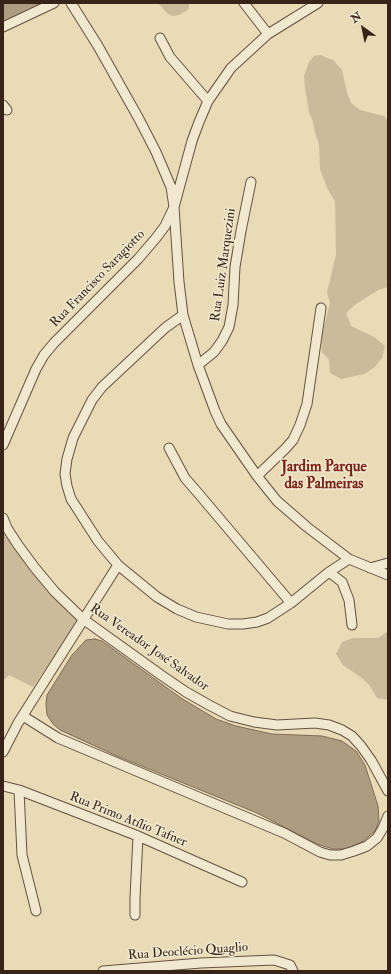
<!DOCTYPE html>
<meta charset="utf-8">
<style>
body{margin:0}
#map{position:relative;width:391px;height:974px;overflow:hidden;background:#e8dbb5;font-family:"IM FELL Double Pica",serif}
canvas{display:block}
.frame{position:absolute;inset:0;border:4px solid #382319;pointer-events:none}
.north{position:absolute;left:343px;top:8px;width:40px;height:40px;-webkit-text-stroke:3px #f0e8cf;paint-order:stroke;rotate:327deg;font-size:11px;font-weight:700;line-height:16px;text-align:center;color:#382319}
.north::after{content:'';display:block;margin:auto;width:14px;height:18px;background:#382319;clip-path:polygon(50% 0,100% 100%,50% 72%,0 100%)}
</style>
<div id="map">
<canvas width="391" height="974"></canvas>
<div class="frame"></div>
<div class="north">N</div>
</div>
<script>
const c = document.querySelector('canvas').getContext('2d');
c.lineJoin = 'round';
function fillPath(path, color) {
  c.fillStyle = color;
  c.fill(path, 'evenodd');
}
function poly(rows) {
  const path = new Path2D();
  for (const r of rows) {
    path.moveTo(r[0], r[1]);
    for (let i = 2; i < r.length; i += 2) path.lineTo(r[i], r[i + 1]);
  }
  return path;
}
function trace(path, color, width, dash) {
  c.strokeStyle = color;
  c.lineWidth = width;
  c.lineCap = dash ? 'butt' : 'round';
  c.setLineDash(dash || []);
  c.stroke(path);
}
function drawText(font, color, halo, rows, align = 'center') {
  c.font = font + ' "IM FELL Double Pica",serif';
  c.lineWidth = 3;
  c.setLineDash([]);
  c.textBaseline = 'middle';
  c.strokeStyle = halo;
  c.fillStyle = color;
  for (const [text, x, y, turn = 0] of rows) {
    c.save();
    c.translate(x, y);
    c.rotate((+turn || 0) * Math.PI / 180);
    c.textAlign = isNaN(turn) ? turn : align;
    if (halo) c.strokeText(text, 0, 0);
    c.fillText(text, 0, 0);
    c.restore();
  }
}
const green = poly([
 [158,3,189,3,189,9,179,15,173,16,168,14],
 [320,55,333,60,342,70,347,93,351,103,360,110,384,116,388,120,388,287,378,290,356,304,346,313,351,326,374,337,385,346,382,358,375,367,364,374,341,379,330,373,329,360,322,352,321,339,330,303,327,292,336,255,335,201,328,190,320,169,319,144,315,133,313,122,309,112,305,88,304,76,309,62,314,56],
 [3,527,74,615,77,623,33,687,9,675,5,679,3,678],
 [388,631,388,700,377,698,370,686,362,678,343,665,336,654,342,642,353,638,378,638]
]);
const water = poly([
 [3,3,41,3,29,10,3,23,3,3],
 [95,639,102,641,181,698,216,719,236,726,272,734,322,736,342,741,356,751,365,765,378,806,379,821,375,831,362,842,346,849,333,849,317,844,257,813,117,756,60,730,53,724,47,715,46,704,47,695,72,655,86,640,95,639]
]);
const minor = poly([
 [71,3,98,46,139,119,156,152,171,187,174,207,179,282,183,315,198,365,215,411,221,424,257,476,277,501,307,527,349,559,388,575],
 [244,3,268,34],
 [3,27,54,3],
 [160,38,170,57,208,101],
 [3,105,7,110],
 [183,315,165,328,102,387,92,400,73,438,67,459,65,474,67,486,71,499,98,541,118,565,157,597,177,609,196,617,228,624,243,624,257,622,268,618,291,603,329,572,349,559],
 [198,365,214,352,222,341,229,327,233,305,235,267,241,231,251,182],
 [3,445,36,369,44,355,54,343,138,259,156,238,165,226,174,207,192,141,199,122,208,101,231,68,268,34,318,3],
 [169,448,185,478,198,493,291,603],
 [257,476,285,449,293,440,300,425,307,404,321,308],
 [3,518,7,528,18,545,35,568,55,592,83,619,161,675,186,692,209,705,230,716,254,722,277,725,315,723,329,725,342,730,352,736,361,746,371,760,388,791],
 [370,568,388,563],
 [329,572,342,582,349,600,352,625],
 [23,716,58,738,284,833,320,852,330,855,341,855,354,851,367,846,377,838,383,828,388,816],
 [3,752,18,723,118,565],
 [3,786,19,790,138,836,242,882],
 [19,790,22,855,36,911],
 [135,915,135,898,138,836],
 [103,971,201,963,274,960,290,965,293,971]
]);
const streetNames = [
 ["Rua Luiz Marquezini",224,265,-82],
 ["Rua Francisco Saragiotto",98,279,-46],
 ["Rua Vereador José Salvador",149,648,35],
 ["Rua Primo Atílio Tafner",128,820,22],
 ["Rua Deoclécio Quaglio",188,952,-4]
];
const quarterNames = [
 ["Jardim Parque",324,468],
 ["das Palmeiras",324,485]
];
fillPath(green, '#cabc9a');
fillPath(water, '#ac9c80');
trace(water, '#7e6c57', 1);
trace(minor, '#645140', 11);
trace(minor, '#f0e8cf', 9);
drawText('13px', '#382319', '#f0e8cf', streetNames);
drawText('bold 15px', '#7a1f14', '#f0e8cf', quarterNames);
</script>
